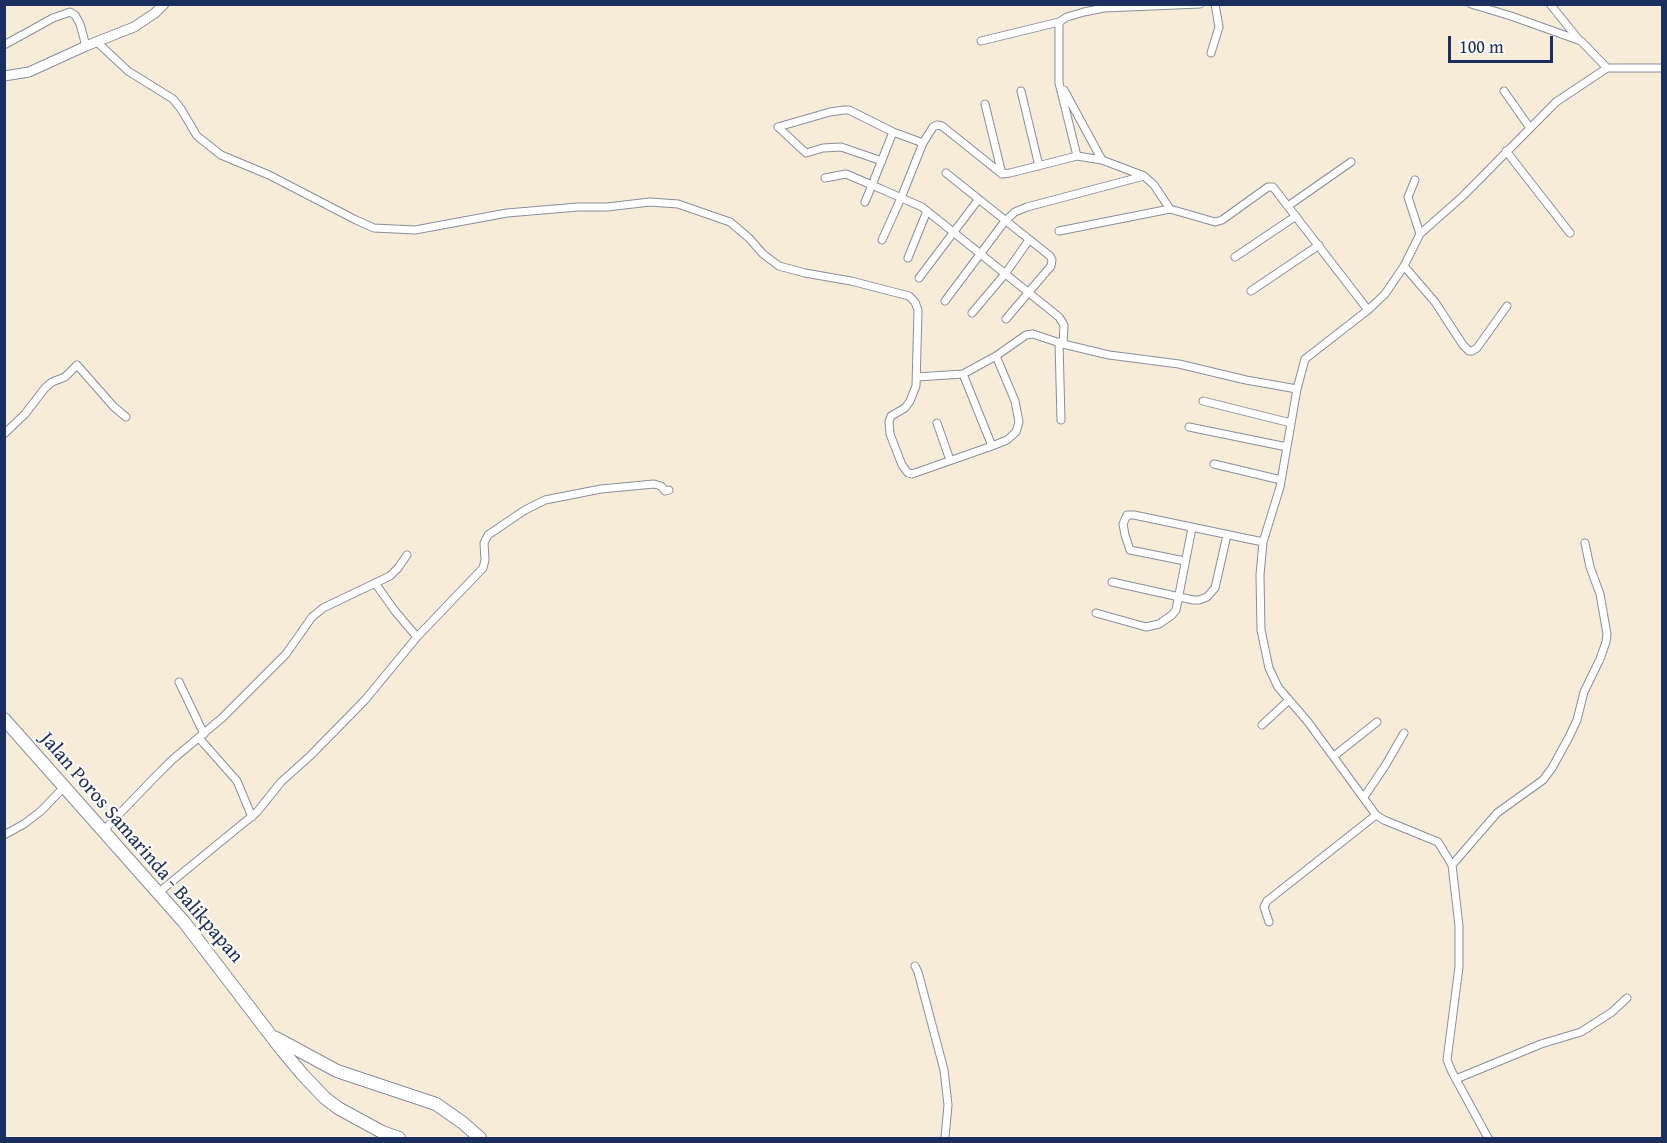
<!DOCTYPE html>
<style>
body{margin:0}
#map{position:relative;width:1667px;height:1143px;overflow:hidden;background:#f6ecd8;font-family:"Gentium Book Plus",serif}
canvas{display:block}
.frame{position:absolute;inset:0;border:6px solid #1b2f5e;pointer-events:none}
.scale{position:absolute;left:1448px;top:36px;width:105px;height:27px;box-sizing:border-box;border:3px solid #1b2f5e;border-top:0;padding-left:8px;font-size:18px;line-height:21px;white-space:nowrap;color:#1b2f5e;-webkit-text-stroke:4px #fdfcf7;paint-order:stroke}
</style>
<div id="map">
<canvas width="1667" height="1143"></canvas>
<div class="frame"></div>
<div class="scale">100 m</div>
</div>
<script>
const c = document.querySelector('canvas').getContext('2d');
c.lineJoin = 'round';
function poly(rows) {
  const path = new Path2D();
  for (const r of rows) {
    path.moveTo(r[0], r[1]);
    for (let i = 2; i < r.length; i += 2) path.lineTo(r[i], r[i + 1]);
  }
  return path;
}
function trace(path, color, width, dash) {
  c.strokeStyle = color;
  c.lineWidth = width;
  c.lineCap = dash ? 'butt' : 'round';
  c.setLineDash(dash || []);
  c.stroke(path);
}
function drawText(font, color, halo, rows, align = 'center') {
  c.font = font + ' "Gentium Book Plus",serif';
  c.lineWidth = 4.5;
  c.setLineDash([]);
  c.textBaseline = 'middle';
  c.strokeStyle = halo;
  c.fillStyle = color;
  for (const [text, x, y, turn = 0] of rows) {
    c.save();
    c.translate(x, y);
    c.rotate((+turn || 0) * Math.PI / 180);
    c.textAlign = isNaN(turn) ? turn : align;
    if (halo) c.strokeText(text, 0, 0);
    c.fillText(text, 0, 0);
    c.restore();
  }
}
const street = poly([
 [1471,4,1511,16,1581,41,1607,68],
 [1550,4,1579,40],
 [981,41,1059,22],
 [97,42,128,71,173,99,181,109,197,136,221,155,269,175,356,220,374,228,415,230,507,213,578,207,607,207,650,202,678,204,730,222,749,238,763,254,779,266,805,273,851,281,909,296,915,302,918,310,916,386,910,401,905,408,891,416,889,422,890,434,902,465,908,473,912,474,992,446,1007,440,1016,432,1019,422,1015,401,996,356],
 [4,45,53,18,70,12,75,15,80,24,86,46],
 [1211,53,1219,27,1215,4],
 [1064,90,1102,160],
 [1021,91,1039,166],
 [1504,91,1530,128],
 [985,104,1002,174],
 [778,127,830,112,844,110,849,110,893,132,872,185,922,207,1059,317,1064,325,1063,344],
 [778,127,806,153,823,148,841,147,882,161],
 [923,143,933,127,937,125,942,126,1002,174,1010,173,1077,156,1102,160,1144,176,1154,185,1170,209,1215,222,1222,220,1268,187,1273,187,1368,310],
 [1506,151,1570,233],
 [1077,156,1059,83,1059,22,1067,17,1084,12,1104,8,1200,4],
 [946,173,1050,256,1052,260,1051,266,1006,319],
 [825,178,846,174,872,185,865,202],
 [1415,180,1408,197,1420,234],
 [1288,206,1351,162],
 [1059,231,1170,209],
 [882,240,901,198,923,143,893,132],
 [1235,257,1296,216],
 [908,258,927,211],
 [1404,266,1435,302,1463,345,1469,351,1472,351,1477,348,1507,306],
 [919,278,978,200],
 [1251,291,1319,245],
 [945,301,1005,221,1015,212,1027,207,1144,176],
 [972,313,1005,274,1029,240],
 [1059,342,1061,420],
 [963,374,992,446],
 [917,377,963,374,996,356,1026,335,1033,334,1063,344,1109,355,1179,364,1246,380,1297,389],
 [1203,401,1291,423],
 [937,423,950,460],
 [1189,427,1287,447],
 [4,434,25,414,45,388,52,382,65,377,77,365,114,407,126,417],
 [1214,464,1281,480],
 [1185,561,1130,550,1125,535,1123,524,1127,515,1134,515,1263,542],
 [1112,582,1193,600,1199,600,1207,597,1215,588,1227,535],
 [375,583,395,611,417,637],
 [1096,613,1146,627,1159,624,1172,615,1176,610,1192,528],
 [179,682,204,734],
 [1262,725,1289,700],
 [199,738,237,781,252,817],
 [1334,756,1377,722],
 [1364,797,1385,766,1404,733],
 [103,831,153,779,172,760,222,718,286,654,312,617,323,608,390,576,398,568,407,555],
 [4,835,24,824,41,811,64,787],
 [1452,865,1497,813,1543,780,1552,768,1569,737,1577,720,1584,692,1600,659,1606,642,1607,634,1600,594,1590,567,1585,543],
 [158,893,257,812,281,782,310,756,365,700,417,637,483,568,485,560,484,543,488,535,525,510,545,500,601,489,654,484,661,486,665,491,669,490],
 [1269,922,1264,907,1267,901,1376,815],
 [915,966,918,972,944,1070,948,1105,945,1138],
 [1456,1079,1541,1044,1581,1032,1612,1012,1627,998],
 [1488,1138,1452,1072,1447,1060,1459,967,1459,926,1452,865,1438,842,1384,820,1376,815,1308,722,1278,687,1269,668,1261,630,1260,575,1263,542,1280,487,1297,389,1305,359,1368,310,1385,294,1404,266,1420,234,1464,195,1556,102,1607,68,1662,68]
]);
const secondary = poly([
 [4,76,29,72,86,46,134,27,155,13,164,4]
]);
const highway = poly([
 [4,719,184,922,282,1050,303,1075,325,1098,338,1108,382,1132,399,1138],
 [276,1038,337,1071,436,1104,463,1123,480,1138]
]);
const streetNames = [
 ["Jalan Poros Samarinda - Balikpapan",141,848,49]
];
trace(street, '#888e9b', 9);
trace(secondary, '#888e9b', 11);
trace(highway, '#888e9b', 14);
trace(street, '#fff', 7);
trace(secondary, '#fff', 9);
trace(highway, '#fff', 12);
drawText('20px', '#1b2f5e', '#fdfcf7', streetNames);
</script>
